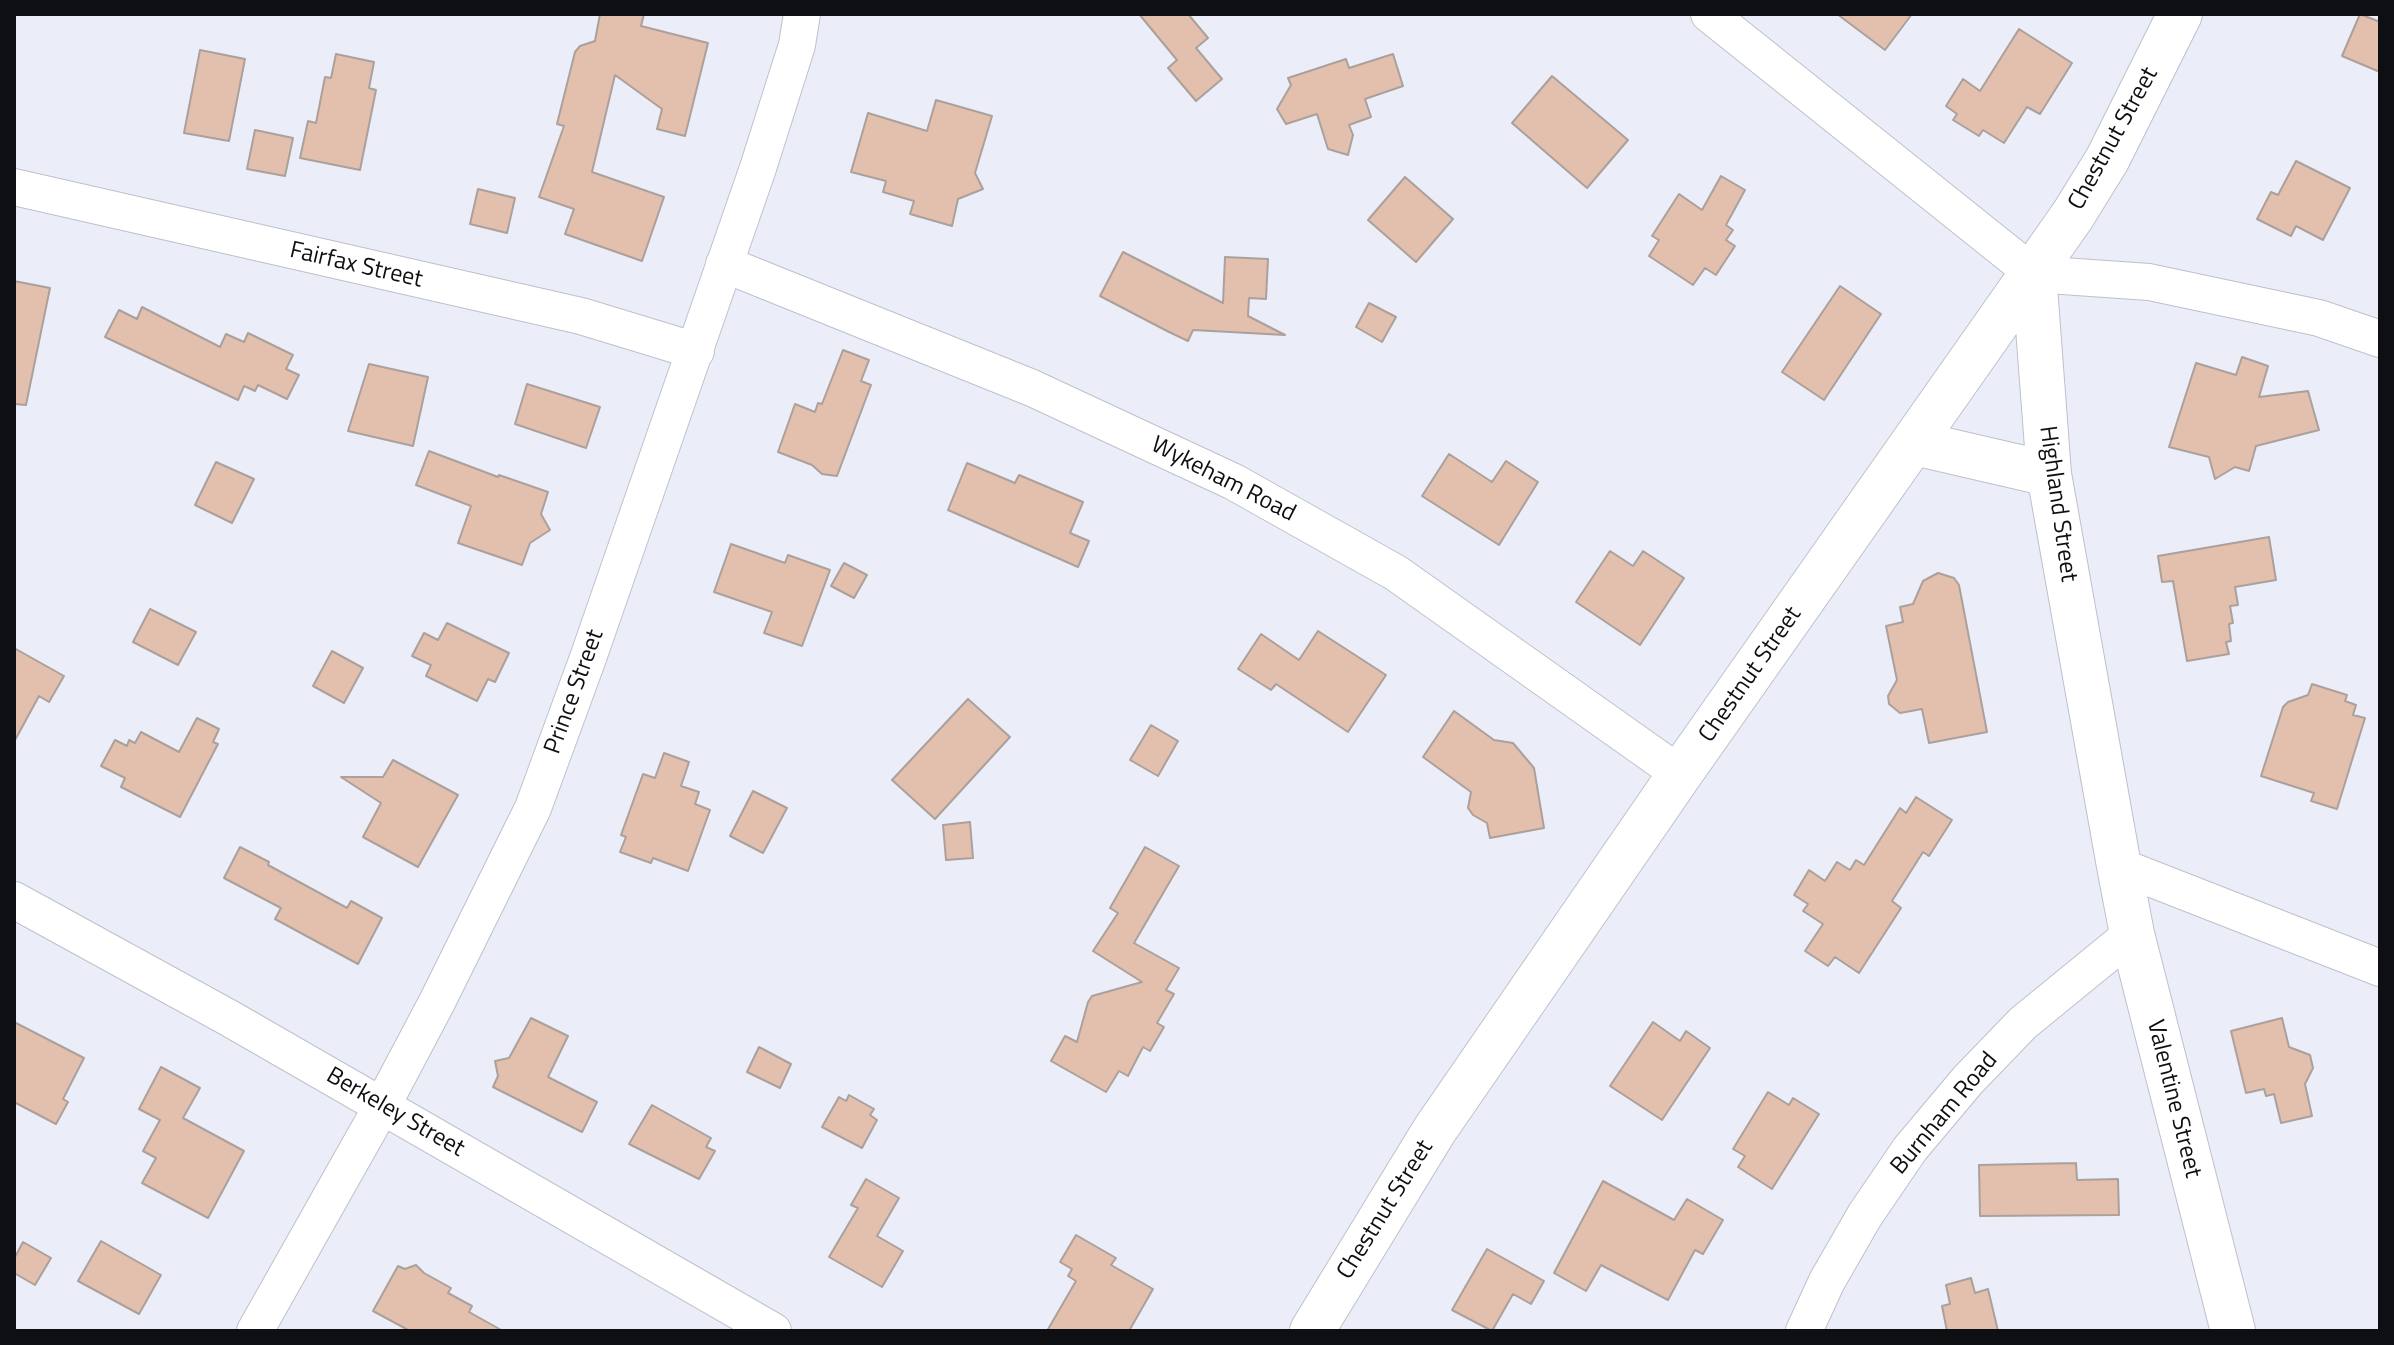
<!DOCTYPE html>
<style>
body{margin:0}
#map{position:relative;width:2394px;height:1345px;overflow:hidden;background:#ebeef9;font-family:"Titillium Web",sans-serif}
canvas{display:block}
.frame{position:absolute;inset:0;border:16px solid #0e0f12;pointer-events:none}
</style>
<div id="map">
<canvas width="2394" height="1345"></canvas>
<div class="frame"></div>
</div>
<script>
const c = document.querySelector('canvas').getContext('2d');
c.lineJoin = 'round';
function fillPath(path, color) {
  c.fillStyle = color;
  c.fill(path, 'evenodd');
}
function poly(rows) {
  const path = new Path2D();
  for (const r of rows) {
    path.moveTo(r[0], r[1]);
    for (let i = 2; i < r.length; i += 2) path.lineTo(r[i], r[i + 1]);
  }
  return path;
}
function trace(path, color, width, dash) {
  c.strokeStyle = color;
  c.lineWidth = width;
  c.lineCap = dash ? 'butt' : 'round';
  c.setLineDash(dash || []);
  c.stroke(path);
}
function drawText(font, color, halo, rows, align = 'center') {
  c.font = font + ' "Titillium Web",sans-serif';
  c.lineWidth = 6;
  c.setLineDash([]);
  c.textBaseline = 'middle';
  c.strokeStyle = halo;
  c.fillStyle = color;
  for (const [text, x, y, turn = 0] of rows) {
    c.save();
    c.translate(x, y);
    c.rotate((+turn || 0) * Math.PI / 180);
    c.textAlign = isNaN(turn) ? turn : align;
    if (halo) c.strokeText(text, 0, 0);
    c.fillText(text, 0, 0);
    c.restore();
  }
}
const building = poly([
 [600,14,644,14,641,26,708,43,685,136,657,129,662,109,615,75,592,172,664,197,642,261,565,234,574,209,539,197,564,126,557,124,575,52,580,46,595,41,600,14],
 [1139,14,1188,14,1208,38,1196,48,1222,79,1196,101,1168,68,1177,60,1139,14],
 [1837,14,1912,14,1885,50,1837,14],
 [2360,14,2380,22,2380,72,2342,56,2360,14],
 [2019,29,2072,63,2040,114,2027,107,2004,143,1983,130,1979,136,1953,120,1957,114,1946,106,1963,79,1980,91,2019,29],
 [200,50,245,59,229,141,184,133,200,50],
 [336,54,374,62,369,88,376,90,360,170,300,158,308,121,316,123,325,77,331,78,336,54],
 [1393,54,1403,86,1365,99,1371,117,1349,125,1353,135,1348,155,1328,149,1317,114,1286,124,1277,109,1291,85,1288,78,1346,59,1349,68,1393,54],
 [1552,76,1628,140,1587,188,1512,123,1552,76],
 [936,100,992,116,975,173,983,189,958,199,952,226,910,214,914,201,883,192,886,181,851,172,868,113,927,131,936,100],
 [255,130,293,138,285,176,247,169,255,130],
 [2296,161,2350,188,2323,240,2296,226,2291,236,2257,219,2271,192,2278,195,2296,161],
 [1721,176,1745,190,1726,225,1733,230,1726,240,1735,246,1716,275,1705,268,1693,285,1649,256,1659,240,1652,236,1679,194,1702,210,1721,176],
 [1405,177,1453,219,1416,262,1368,220,1405,177],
 [478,189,515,198,507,233,470,224,478,189],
 [1123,252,1223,303,1225,257,1268,259,1266,299,1249,298,1248,316,1285,335,1193,330,1188,341,1167,331,1100,296,1123,252],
 [14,281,50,288,26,405,14,404,14,281],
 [1840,286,1881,314,1824,400,1782,372,1840,286],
 [1369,303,1396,317,1382,342,1356,327,1369,303],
 [142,307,220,347,226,334,244,342,248,333,293,355,286,369,299,375,287,399,258,385,255,391,244,386,238,400,105,337,119,310,137,319,142,307],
 [843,350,869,360,861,381,871,385,837,476,822,474,812,465,778,452,795,404,815,412,818,403,822,404,843,350],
 [2242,357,2268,366,2259,397,2308,391,2319,430,2256,446,2249,471,2235,467,2215,479,2209,457,2169,447,2196,363,2236,375,2242,357],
 [369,364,428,377,413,446,348,431,369,364],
 [527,384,600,407,586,448,515,424,527,384],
 [429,451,498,477,499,475,548,492,541,514,550,530,530,543,522,565,458,543,471,506,416,485,429,451],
 [1449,454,1492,482,1506,461,1538,482,1499,545,1422,496,1449,454],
 [216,462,254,479,232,523,195,505,216,462],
 [967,463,1015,483,1019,475,1083,502,1070,533,1089,541,1078,567,948,510,967,463],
 [2269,537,2276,580,2235,587,2238,605,2230,606,2233,623,2229,624,2231,641,2226,642,2229,654,2187,661,2173,581,2162,582,2158,556,2269,537],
 [731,544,785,563,788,555,830,570,802,646,764,633,772,612,714,592,731,544],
 [1610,551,1633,566,1643,551,1684,578,1640,645,1576,602,1610,551],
 [844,563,867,575,854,598,831,586,844,563],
 [1938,573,1954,578,1959,585,1987,732,1929,743,1922,709,1900,713,1889,704,1888,696,1897,680,1886,626,1903,622,1900,607,1913,604,1923,581,1938,573],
 [150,609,196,632,178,665,133,642,150,609],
 [447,623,509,653,495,682,488,679,477,701,426,676,431,665,412,656,424,633,438,640,447,623],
 [1318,631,1386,675,1348,732,1276,684,1271,690,1238,669,1261,634,1299,660,1318,631],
 [14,648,64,676,49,702,39,696,14,742,14,648],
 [332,651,363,668,344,703,313,686,332,651],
 [2312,684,2347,695,2345,701,2356,705,2353,715,2365,718,2337,809,2311,801,2314,793,2261,776,2283,707,2288,702,2308,695,2312,684],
 [968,699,1010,737,935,819,892,780,968,699],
 [1454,711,1494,740,1513,743,1534,768,1544,828,1490,838,1487,823,1473,815,1468,808,1471,792,1423,757,1454,711],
 [197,718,219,729,213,742,218,744,180,817,121,787,125,778,101,766,115,740,127,746,129,740,135,743,141,732,179,752,197,718],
 [1151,725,1178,741,1158,776,1130,760,1151,725],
 [664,753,689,762,681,786,699,792,695,804,710,810,688,871,653,858,651,863,620,852,626,837,621,835,643,774,655,778,664,753],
 [393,760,458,795,418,867,363,837,381,803,341,777,383,777,393,760],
 [753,791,787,808,763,853,730,836,753,791],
 [1916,797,1952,820,1929,856,1923,852,1892,901,1901,908,1859,973,1835,957,1828,966,1805,951,1823,924,1803,911,1808,904,1794,895,1809,870,1825,881,1837,862,1850,870,1856,860,1864,865,1900,808,1906,813,1916,797],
 [970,822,973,858,946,860,943,825,970,822],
 [240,847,269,862,268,865,347,908,351,901,382,918,358,964,275,919,281,908,224,878,240,847],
 [1145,847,1179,866,1134,943,1179,968,1166,990,1174,994,1157,1023,1164,1027,1150,1051,1143,1047,1128,1076,1119,1071,1106,1092,1051,1061,1065,1036,1077,1042,1088,1002,1092,996,1142,982,1093,951,1118,913,1110,908,1145,847],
 [531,1018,568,1036,548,1077,597,1102,582,1132,493,1087,498,1076,495,1061,509,1058,531,1018],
 [2282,1018,2289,1047,2310,1055,2313,1068,2305,1084,2312,1116,2281,1123,2274,1094,2266,1096,2264,1089,2246,1093,2231,1031,2282,1018],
 [14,1022,84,1058,63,1099,68,1102,56,1124,14,1102,14,1022],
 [1653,1022,1680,1041,1686,1031,1710,1048,1662,1120,1610,1086,1653,1022],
 [759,1047,791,1064,780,1088,747,1072,759,1047],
 [161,1067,200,1088,183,1118,244,1151,208,1218,142,1183,156,1158,143,1151,160,1120,139,1109,161,1067],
 [1768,1092,1789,1105,1793,1098,1819,1114,1772,1189,1738,1167,1745,1156,1733,1149,1768,1092],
 [849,1095,874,1109,870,1115,877,1120,862,1148,822,1127,839,1097,846,1101,849,1095],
 [652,1105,711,1138,706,1147,715,1151,699,1179,629,1144,652,1105],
 [2076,1163,2077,1180,2118,1179,2119,1215,1980,1216,1979,1165,2076,1163],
 [866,1179,899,1198,877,1236,903,1251,882,1287,829,1257,858,1208,851,1205,866,1179],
 [1603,1181,1674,1220,1687,1199,1723,1220,1703,1254,1695,1250,1668,1300,1601,1265,1586,1291,1554,1273,1603,1181],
 [1076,1235,1116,1258,1111,1265,1153,1289,1129,1331,1047,1331,1076,1281,1068,1276,1072,1269,1060,1262,1076,1235],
 [101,1241,161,1275,139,1314,78,1281,101,1241],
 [23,1242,51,1258,35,1285,14,1273,14,1259,23,1242],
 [1487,1249,1544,1281,1531,1304,1513,1294,1492,1331,1452,1310,1487,1249],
 [416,1265,424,1273,451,1288,448,1293,472,1306,469,1312,503,1331,410,1331,373,1311,398,1266,405,1269,416,1265],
 [1971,1278,1975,1293,1988,1289,1998,1331,1947,1331,1942,1306,1950,1304,1946,1285,1971,1278]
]);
const street = poly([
 [1709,14,2034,274,2149,282,2319,318,2380,339],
 [14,187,581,316,696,351],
 [724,264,1032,388,1234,482,1396,573,1680,774],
 [2119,866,2380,968],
 [14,900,229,1018,773,1331],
 [255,1331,382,1106,437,1002,533,808,588,658,758,168,797,45,802,14],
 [1804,1331,1827,1281,1865,1215,1910,1149,1968,1080,2023,1023,2132,934]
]);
const secondary = poly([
 [2034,274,2049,474,2119,866,2132,934,2233,1331],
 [1915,443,2049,474],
 [1312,1331,1434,1131,1680,774,2073,215,2107,160,2180,14]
]);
const streetNames = [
 ["Chestnut Street",2114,139,-61],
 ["Fairfax Street",356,266,13],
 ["Wykeham Road",1223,480,27],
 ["Highland Street",2057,504,82],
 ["Chestnut Street",1751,675,-55],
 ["Prince Street",575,692,-70],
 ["Valentine Street",2173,1099,76],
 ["Berkeley Street",395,1113,30],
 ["Burnham Road",1945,1114,-50],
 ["Chestnut Street",1386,1210,-58]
];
fillPath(building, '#e3bfae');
trace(building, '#aba09b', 2);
trace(street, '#bec0cb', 38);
trace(secondary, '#bec0cb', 46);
trace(street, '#fff', 36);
trace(secondary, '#fff', 44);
drawText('24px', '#0e0f12', '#fff', streetNames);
</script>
